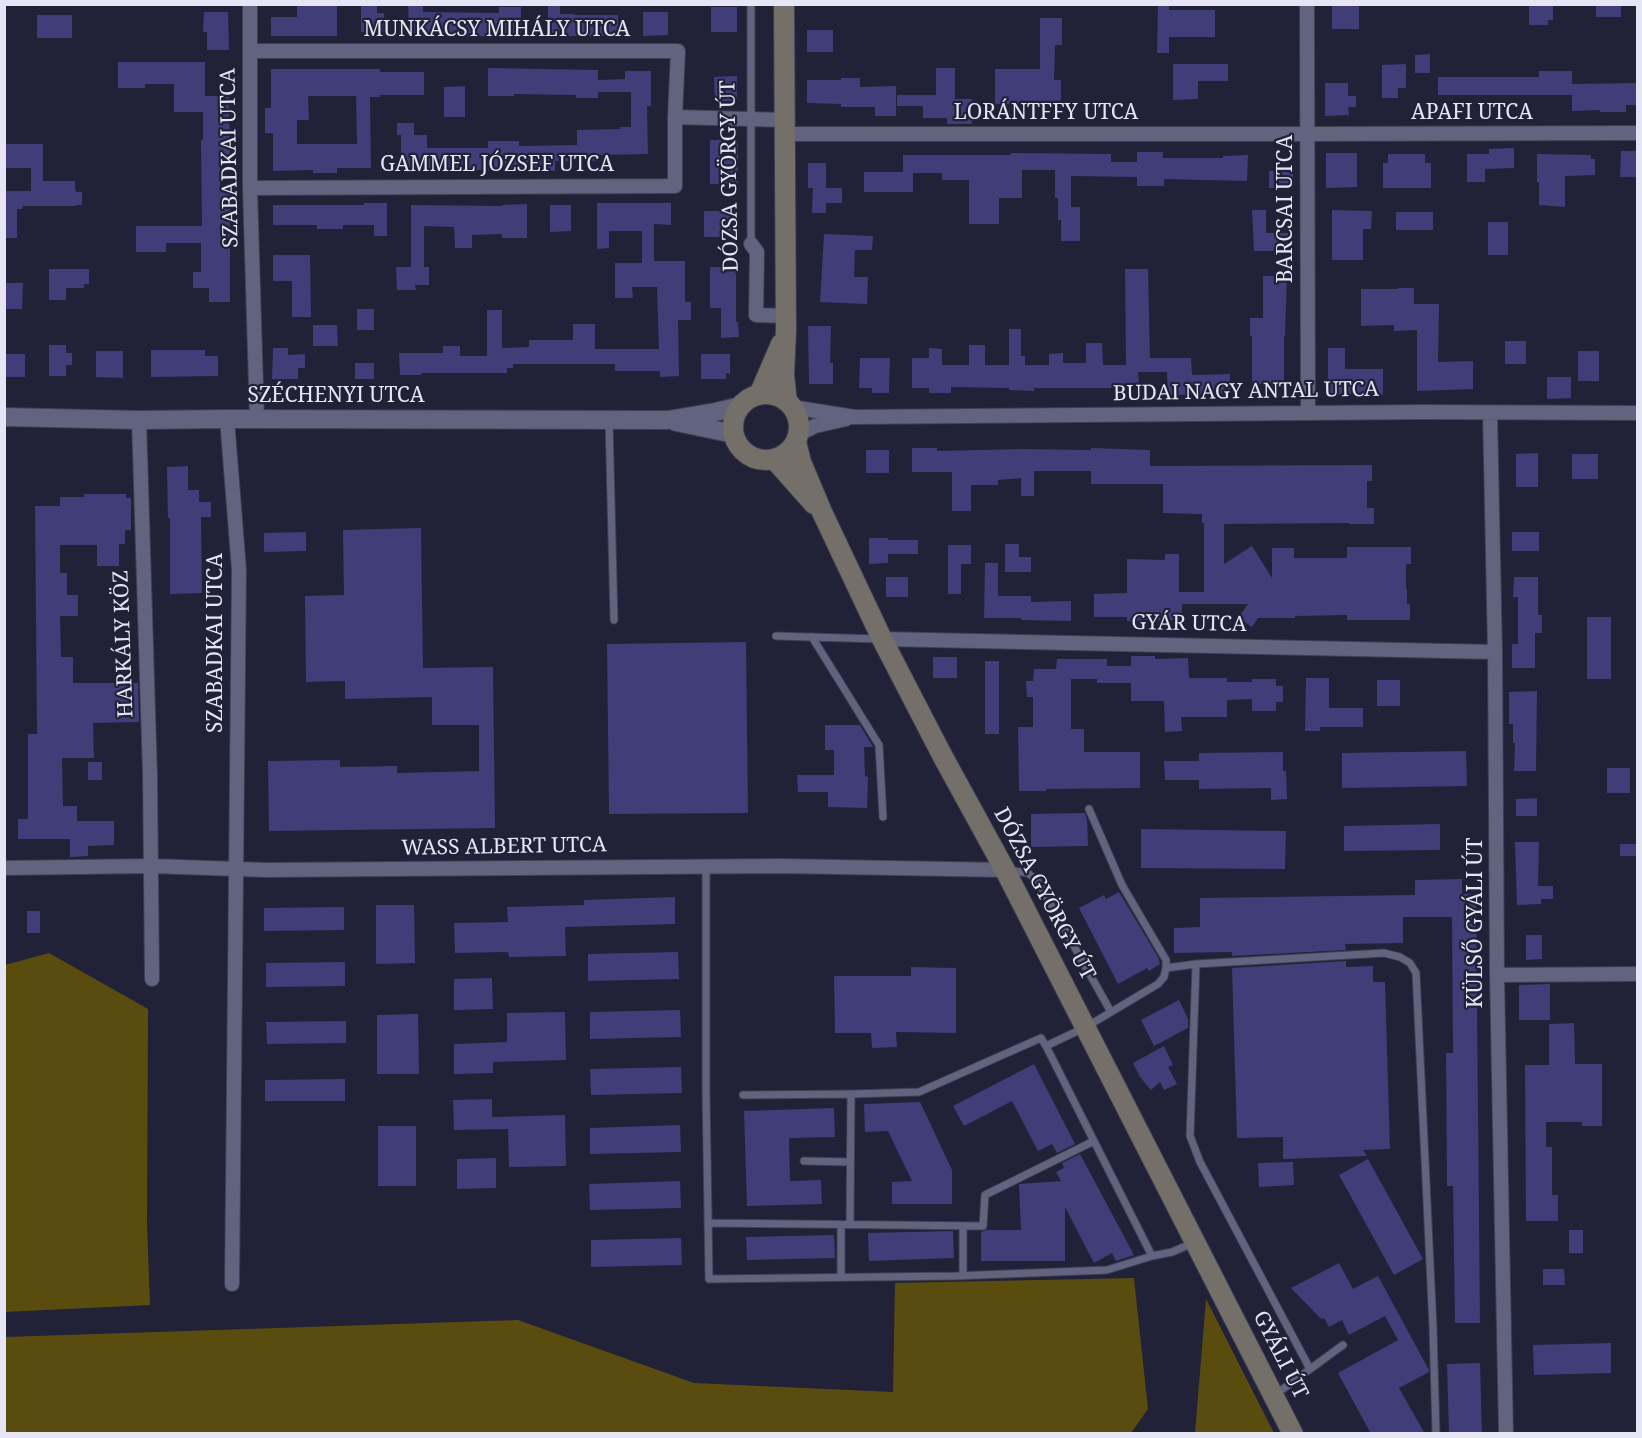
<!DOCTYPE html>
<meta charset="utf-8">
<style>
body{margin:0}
#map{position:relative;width:1642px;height:1438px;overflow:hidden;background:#212137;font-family:"Noto Serif",serif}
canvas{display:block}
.frame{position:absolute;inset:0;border:6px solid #e5e5f5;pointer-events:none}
</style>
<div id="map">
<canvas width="1642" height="1438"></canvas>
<div class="frame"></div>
</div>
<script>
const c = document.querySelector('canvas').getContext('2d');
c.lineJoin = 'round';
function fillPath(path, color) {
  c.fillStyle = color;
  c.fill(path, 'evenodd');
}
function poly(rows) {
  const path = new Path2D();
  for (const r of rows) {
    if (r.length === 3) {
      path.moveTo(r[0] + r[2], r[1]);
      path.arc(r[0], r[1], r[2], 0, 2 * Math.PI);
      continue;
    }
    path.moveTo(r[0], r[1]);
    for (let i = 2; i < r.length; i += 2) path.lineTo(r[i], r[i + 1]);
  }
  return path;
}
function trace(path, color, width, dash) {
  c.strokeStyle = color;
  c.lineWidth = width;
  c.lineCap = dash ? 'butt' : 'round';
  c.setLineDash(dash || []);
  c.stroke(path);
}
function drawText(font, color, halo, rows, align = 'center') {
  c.font = font + ' "Noto Serif",serif';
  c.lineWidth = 4.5;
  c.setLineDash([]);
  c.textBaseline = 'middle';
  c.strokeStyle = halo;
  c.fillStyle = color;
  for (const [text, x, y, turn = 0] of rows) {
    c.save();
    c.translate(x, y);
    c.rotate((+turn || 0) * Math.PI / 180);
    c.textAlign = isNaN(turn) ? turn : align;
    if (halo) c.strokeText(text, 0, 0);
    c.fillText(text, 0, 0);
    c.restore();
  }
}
const forest = poly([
 [49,953,148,1009,147,1224,150,1305,5,1312,5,965],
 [1134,1278,1148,1409,1131,1433,5,1433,5,1337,518,1320,694,1383,893,1392,895,1283],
 [1206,1299,1274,1433,1195,1433]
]);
const building = poly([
 [297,4,337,6,337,36,271,36,271,17,297,17],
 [361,4,377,4,377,13,384,13,384,32,361,32],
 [408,4,423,4,423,12,499,13,499,7,521,7,521,36,409,37],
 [548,4,560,4,560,14,574,14,574,15,618,15,618,36,548,36],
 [1158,4,1169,4,1169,10,1215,10,1215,37,1169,37,1169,53,1157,53],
 [1332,4,1359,4,1359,29,1332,29],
 [1529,4,1553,4,1553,20,1548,20,1548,25,1529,25],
 [1596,4,1621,4,1621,17,1596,17],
 [711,7,737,7,737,32,711,32],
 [204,12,228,12,229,50,207,50,207,32,203,32],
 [643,12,668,12,668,35,643,36],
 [37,15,72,15,72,38,37,38],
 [1040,18,1062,18,1062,45,1055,45,1054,80,1061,80,1061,105,995,104,995,69,1040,69],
 [807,30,833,30,833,52,807,52],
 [1430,54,1430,73,1415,73,1415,55],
 [118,62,205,62,205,96,229,96,230,164,220,164,220,190,230,190,230,302,209,302,209,288,193,288,193,272,201,272,201,243,166,243,166,252,136,252,136,226,202,226,201,140,203,140,203,112,174,112,174,84,145,84,145,88,118,88],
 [1173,64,1228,64,1228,81,1198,81,1198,99,1173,100],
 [1406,64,1406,88,1398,88,1398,98,1382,98,1382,65],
 [488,68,598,70,598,80,625,79,625,71,651,71,651,106,647,106,648,154,599,155,599,161,555,161,555,171,401,169,401,135,397,135,397,123,414,123,414,135,427,135,427,148,488,148,488,141,519,141,519,146,577,145,577,130,620,129,620,127,631,127,631,92,598,92,598,98,576,98,576,95,514,94,514,96,488,96],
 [936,68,955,68,955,99,972,99,972,124,947,124,947,118,923,118,923,106,897,106,897,95,936,95],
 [271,69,380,69,380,72,424,72,424,95,380,95,380,97,370,97,371,168,337,168,337,173,313,173,313,170,273,171,273,133,265,133,265,108,271,108],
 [308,96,356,96,357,144,297,144,297,120,309,120],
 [1539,71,1572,71,1572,84,1638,83,1638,105,1626,105,1626,112,1600,112,1600,110,1572,111,1572,95,1438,95,1438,77,1539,77],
 [737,76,737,101,715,101,714,77],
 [841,78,860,78,860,87,896,86,896,116,875,116,875,107,841,107,841,104,807,103,807,80,841,80],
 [1325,83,1348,83,1348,96,1356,96,1356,107,1348,107,1349,115,1325,116],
 [465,86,465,117,444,117,444,87],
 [710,140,738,140,738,184,710,184],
 [6,144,43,144,43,181,75,181,75,190,76,190,76,192,82,192,82,205,76,205,76,206,23,206,22,209,17,209,17,238,4,238,4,191,31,191,31,168,6,168],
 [1514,148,1514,168,1485,169,1485,182,1467,182,1467,154,1489,154,1489,149],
 [1621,151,1638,151,1638,177,1620,177],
 [1137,152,1163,152,1163,158,1223,158,1223,156,1248,155,1247,181,1164,179,1164,186,1137,186,1137,177,1071,176,1071,207,1080,207,1080,241,1061,241,1061,220,1058,220,1058,198,1055,198,1055,170,1022,170,1022,198,999,198,999,224,969,224,969,180,942,180,942,173,913,173,913,192,864,192,864,172,903,172,903,155,1011,155,1011,153,1111,154,1111,162,1137,162],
 [1326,153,1357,153,1357,187,1326,188],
 [1388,154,1425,154,1425,163,1431,163,1431,188,1383,188,1383,163,1388,163],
 [1537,154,1591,155,1591,159,1595,159,1595,175,1565,176,1565,207,1539,205,1539,182,1537,182],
 [808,163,826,163,826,188,842,188,842,203,826,203,826,213,812,213,813,188,808,188],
 [1269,171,1293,171,1293,188,1269,188],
 [364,203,387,203,387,236,374,236,374,225,343,225,343,229,317,229,317,225,273,225,273,205,364,205],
 [597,203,671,203,671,225,654,224,654,261,685,261,685,302,691,302,691,320,678,320,679,376,660,377,660,371,615,371,615,364,513,364,513,368,507,368,507,373,421,373,421,375,400,375,399,353,443,353,443,346,460,346,460,356,487,356,487,310,502,310,502,348,529,347,529,340,573,340,573,324,595,324,595,349,659,349,657,287,632,287,633,298,615,298,615,263,642,263,642,231,609,231,609,248,597,249],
 [527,204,527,238,502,238,502,234,472,235,472,248,455,248,454,227,424,226,424,267,429,267,429,285,415,285,416,290,397,290,396,267,411,267,411,205,502,206,502,205],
 [550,205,571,205,571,231,550,232],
 [1252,210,1266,210,1266,233,1288,233,1289,251,1254,251],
 [1332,210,1372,211,1371,229,1363,229,1363,260,1332,260],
 [704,211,737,211,736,237,704,237],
 [1396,212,1433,212,1433,230,1396,230],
 [1488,222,1508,222,1508,255,1488,255],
 [824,234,873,236,872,250,855,250,854,277,868,277,867,304,820,302],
 [273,255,310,255,311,317,292,317,292,281,273,281],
 [710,267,736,267,736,322,738,322,739,337,721,338,721,308,710,308],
 [49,269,89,269,89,284,84,284,84,288,66,288,66,300,49,300],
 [1125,269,1148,269,1150,358,1191,358,1192,375,1230,374,1230,394,1168,395,1167,372,1138,372,1139,386,1114,387,1114,388,1034,388,1034,391,1009,390,1009,388,951,387,951,393,929,393,929,388,912,388,912,358,929,358,929,348,942,349,942,365,969,365,969,345,985,345,985,365,1009,365,1009,329,1021,329,1021,356,1025,356,1025,365,1049,365,1049,354,1063,353,1063,363,1086,363,1086,343,1102,343,1103,365,1126,365],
 [1263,276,1287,276,1285,336,1284,336,1284,384,1252,384,1252,336,1250,336,1250,318,1263,318],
 [4,283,23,283,22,309,4,309],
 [1398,288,1414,288,1414,304,1439,304,1438,362,1473,361,1473,389,1417,391,1417,330,1394,331,1394,325,1361,326,1361,289,1398,289],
 [357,309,374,309,374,330,357,330],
 [313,325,337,325,338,346,313,346],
 [808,326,831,326,830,363,833,363,833,384,809,384],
 [1505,341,1526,341,1526,364,1505,364],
 [49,345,66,345,66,353,72,353,72,365,66,365,66,376,49,376],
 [273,348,288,348,288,355,305,354,305,368,298,368,298,379,272,379],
 [1328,348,1345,348,1345,369,1383,369,1383,395,1328,394],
 [151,350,205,350,205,356,218,356,218,376,151,377],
 [96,351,123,351,123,378,96,377],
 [1578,351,1599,351,1599,381,1578,381],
 [4,354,25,354,25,377,4,377],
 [701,354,730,354,730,374,726,373,726,379,701,379],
 [860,358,890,358,889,393,872,393,872,388,859,388],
 [355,363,374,363,374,379,355,379],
 [1547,377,1571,377,1571,398,1547,399],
 [912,448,937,448,937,451,1020,449,1091,450,1091,448,1150,450,1150,466,1372,465,1372,481,1367,481,1367,508,1374,508,1374,524,1349,524,1349,523,1224,524,1224,564,1252,546,1272,578,1272,548,1294,548,1294,558,1347,558,1347,547,1411,547,1411,564,1406,564,1406,589,1407,589,1407,604,1410,604,1410,620,1347,620,1347,615,1295,616,1295,618,1258,618,1252,627,1238,618,1248,604,1182,604,1182,620,1127,621,1127,617,1094,617,1094,594,1127,593,1127,559,1165,560,1165,554,1179,554,1179,592,1204,592,1204,523,1202,523,1202,514,1163,513,1163,484,1091,484,1091,471,1034,471,1034,496,1021,496,1021,478,998,480,998,485,971,485,971,511,952,511,952,472,912,472],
 [866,450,889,450,889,473,866,473],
 [1538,453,1538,487,1516,487,1516,454],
 [1572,454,1598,454,1598,479,1572,479],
 [188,466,188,490,199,490,199,502,211,502,211,517,201,517,202,593,170,594,170,518,168,518,167,467],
 [84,494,126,494,126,498,131,498,131,530,125,530,125,544,119,544,119,566,97,566,97,545,60,545,60,573,67,573,67,595,78,595,78,616,60,616,61,657,73,657,73,683,138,683,139,722,93,723,94,758,62,758,63,806,77,806,77,821,114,821,114,845,88,846,88,856,70,857,70,839,18,839,18,819,28,819,28,734,37,734,35,506,60,506,60,497,84,497],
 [421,528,423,668,493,667,495,828,269,831,268,761,340,760,340,767,397,766,397,773,479,771,479,725,432,725,432,697,345,699,345,681,306,682,305,596,344,595,343,530],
 [306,532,306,551,264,552,264,533],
 [1512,532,1539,532,1539,551,1512,551],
 [869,538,888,538,888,540,918,540,918,554,888,554,888,563,869,564],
 [1005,544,1019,544,1019,557,1031,557,1031,572,1005,572],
 [948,545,971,545,971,564,961,564,961,594,948,594],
 [985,563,998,563,998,596,1031,596,1031,602,1071,601,1071,621,1021,620,1021,618,984,618],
 [886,577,908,577,908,597,886,597],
 [1514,577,1538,577,1538,615,1542,615,1542,633,1535,633,1535,668,1512,668,1512,644,1518,644,1518,597,1513,597],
 [1587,617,1611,617,1611,679,1587,679],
 [746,642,748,813,609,814,607,644],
 [1131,656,1155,656,1155,659,1188,658,1189,678,1227,678,1227,682,1252,682,1252,679,1276,679,1276,686,1283,686,1283,702,1276,702,1276,711,1252,711,1252,699,1227,700,1227,717,1181,717,1182,731,1165,732,1164,701,1131,701,1131,683,1097,683,1097,679,1071,679,1071,729,1084,729,1084,752,1140,752,1140,788,1046,789,1046,791,1019,791,1018,727,1033,727,1033,697,1027,697,1026,681,1033,681,1034,669,1056,669,1057,659,1107,659,1107,666,1131,666],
 [933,657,957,657,957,678,933,678],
 [985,661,999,661,999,734,985,734],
 [1306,678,1329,678,1329,708,1363,708,1363,727,1320,727,1320,731,1305,731],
 [1377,680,1400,680,1400,706,1377,706],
 [1537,691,1536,771,1514,771,1515,743,1513,743,1513,724,1509,724,1509,692],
 [825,725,860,725,873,747,864,747,865,776,868,777,867,808,828,807,828,792,798,792,797,775,834,775,834,750,825,750],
 [1466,751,1467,786,1342,788,1342,753],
 [1283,752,1283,771,1286,771,1287,799,1271,800,1271,788,1199,789,1199,780,1165,780,1164,761,1199,761,1199,753],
 [88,762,102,762,102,780,88,780],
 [1607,768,1630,768,1630,793,1607,793],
 [1537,798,1537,816,1516,816,1516,799],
 [1085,813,1087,820,1088,846,1031,847,1031,814],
 [1440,824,1440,850,1344,851,1344,826],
 [1141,829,1286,831,1285,869,1141,868],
 [1515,842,1539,842,1538,886,1553,886,1553,899,1541,899,1541,904,1517,905],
 [1620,844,1638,844,1638,856,1620,856],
 [1462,879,1462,894,1476,894,1480,1323,1455,1323,1453,1186,1447,1186,1446,1053,1453,1053,1452,917,1403,917,1403,943,1345,944,1346,950,1232,956,1232,952,1174,953,1174,928,1200,927,1200,898,1415,895,1415,880],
 [1119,892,1158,957,1160,964,1149,971,1147,968,1118,984,1079,908,1104,895,1106,899],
 [675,897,675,924,565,927,566,956,509,957,508,952,455,953,454,923,508,922,507,907,584,905,584,900],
 [376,905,414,905,415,963,376,964],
 [344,907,344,930,264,931,264,908],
 [27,911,40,911,40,933,27,933],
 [1526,935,1542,935,1542,959,1526,960],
 [678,952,679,979,588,981,588,954],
 [1346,961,1346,967,1373,966,1373,982,1385,982,1390,1149,1363,1150,1367,1156,1283,1159,1283,1137,1237,1138,1232,968],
 [345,962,345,986,266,987,266,963],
 [911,967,956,968,956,1033,896,1032,897,1047,872,1048,871,1033,835,1033,834,976,911,976],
 [492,978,493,1009,454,1010,454,979],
 [1550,984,1550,1020,1519,1020,1519,985],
 [1179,1000,1188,1019,1188,1028,1154,1046,1141,1020],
 [680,1010,681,1037,590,1039,590,1012],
 [565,1012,566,1060,493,1062,493,1073,454,1074,454,1044,507,1042,507,1013],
 [418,1014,419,1074,377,1074,377,1015],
 [346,1021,346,1043,267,1044,266,1022],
 [1574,1023,1575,1064,1602,1064,1602,1126,1582,1126,1582,1122,1546,1122,1546,1147,1552,1147,1552,1195,1558,1195,1558,1221,1526,1221,1525,1065,1549,1065,1549,1024],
 [1164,1046,1173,1065,1168,1067,1177,1084,1164,1090,1160,1082,1151,1090,1140,1077,1133,1063],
 [1034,1064,1075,1144,1057,1153,1052,1144,1038,1151,1012,1101,964,1126,953,1106],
 [681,1067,682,1093,591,1095,590,1069],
 [345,1079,345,1101,265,1101,265,1080],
 [492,1099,492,1117,565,1115,566,1166,509,1167,508,1129,454,1130,453,1100],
 [920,1102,952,1170,952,1204,892,1204,892,1182,912,1181,888,1131,865,1132,864,1104],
 [834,1108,835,1137,789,1138,790,1181,821,1180,822,1204,747,1206,744,1111],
 [680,1125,681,1152,590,1154,590,1128],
 [378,1126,416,1126,416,1186,378,1186],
 [1080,1154,1134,1255,1116,1261,1112,1253,1094,1263,1065,1207,1065,1261,981,1261,981,1232,987,1230,1021,1230,1019,1184,1061,1181,1056,1172,1064,1168,1062,1163],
 [496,1158,496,1188,457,1189,457,1159],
 [1368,1159,1423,1259,1394,1275,1339,1175],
 [1293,1162,1294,1185,1259,1187,1258,1163],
 [680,1181,681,1208,590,1210,589,1184],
 [1569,1230,1583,1230,1583,1253,1569,1253],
 [953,1231,954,1258,869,1261,868,1233],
 [834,1235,835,1258,747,1260,746,1237],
 [681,1238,682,1265,591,1267,591,1240],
 [1339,1263,1353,1289,1378,1276,1429,1370,1429,1372,1399,1388,1425,1434,1371,1434,1338,1373,1398,1340,1385,1316,1349,1335,1342,1320,1329,1327,1324,1318,1321,1319,1291,1288],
 [1543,1269,1564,1269,1565,1285,1543,1285],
 [1611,1343,1611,1373,1534,1375,1533,1345],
 [1480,1363,1482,1434,1449,1434,1447,1364]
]);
const service = poly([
 [751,244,751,4],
 [609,421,614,620],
 [776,636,879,639],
 [812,637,879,745,883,817],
 [706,866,706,1091,709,1279,954,1276,1107,1270,1152,1256,1046,1046,1086,1027,1158,984,1164,977,1166,968,1166,960,1122,885,1089,809],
 [1007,870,1028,873,1038,882,1111,1012],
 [1196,964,1190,1136,1200,1162,1310,1369],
 [1166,968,1196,964,1384,953,1400,957,1410,963,1416,973,1433,1327,1436,1434],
 [743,1095,851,1094,919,1092,1041,1038,1046,1046],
 [804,1161,850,1162],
 [708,1223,983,1226,985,1195,1094,1141],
 [841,1225,841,1277],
 [850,1225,851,1094],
 [963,1226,963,1276],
 [1152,1256,1172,1252,1193,1243],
 [1276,1394,1343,1345]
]);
const minor = poly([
 [250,4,250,188,257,419],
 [1307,4,1308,413],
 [250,51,678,51,675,117,675,186,250,188],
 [675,117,784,120],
 [784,134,1307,134,1638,133],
 [751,244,757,252,756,315,786,316],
 [792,407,854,417,1422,412,1638,413],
 [1490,413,1495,652,1497,975,1506,1434],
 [227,419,239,570,232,1284],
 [139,420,150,775,152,979],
 [799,434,815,426,846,419],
 [882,639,1495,652],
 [4,868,151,866,267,870,780,866,1005,870],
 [1497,975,1638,974]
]);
const tertiary = poly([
 [4,417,139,420,227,419,668,420,715,412,741,406],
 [676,422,734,434]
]);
const secondary = poly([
 [784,4,786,330,784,375,787,402],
 [766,427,33],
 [759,395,781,344],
 [796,442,801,462,822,512,882,639,942,755,1005,870,1293,1434],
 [774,459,814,504]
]);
const streetNames = [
 ["MUNKÁCSY MIHÁLY UTCA",497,30],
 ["LORÁNTFFY UTCA",1046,113],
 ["APAFI UTCA",1472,113],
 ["SZABADKAI UTCA",230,158,-91],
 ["GAMMEL JÓZSEF UTCA",497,165],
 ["DÓZSA GYÖRGY ÚT",730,176,-91],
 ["BARCSAI UTCA",1286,209,-90],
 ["BUDAI NAGY ANTAL UTCA",1246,392,-1],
 ["SZÉCHENYI UTCA",336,396],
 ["GYÁR UTCA",1189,624,1],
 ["SZABADKAI UTCA",216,643,-90],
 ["HARKÁLY KÖZ",124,644,-92],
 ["WASS ALBERT UTCA",504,847,-1],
 ["DÓZSA GYÖRGY ÚT",1044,894,62],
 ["KÜLSŐ GYÁLI ÚT",1476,923,-90],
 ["GYÁLI ÚT",1280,1355,63]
];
fillPath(forest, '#5a4c0e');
fillPath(building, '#403d79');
trace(service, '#3f3f52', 9);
trace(minor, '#3f3f52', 16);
trace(tertiary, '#3f3f52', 20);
trace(secondary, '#3f3f52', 22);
trace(service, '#62637e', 7);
trace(minor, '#62637e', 14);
trace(tertiary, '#62637e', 18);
trace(secondary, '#756f69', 20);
drawText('21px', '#e5e5f5', '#212137', streetNames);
</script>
